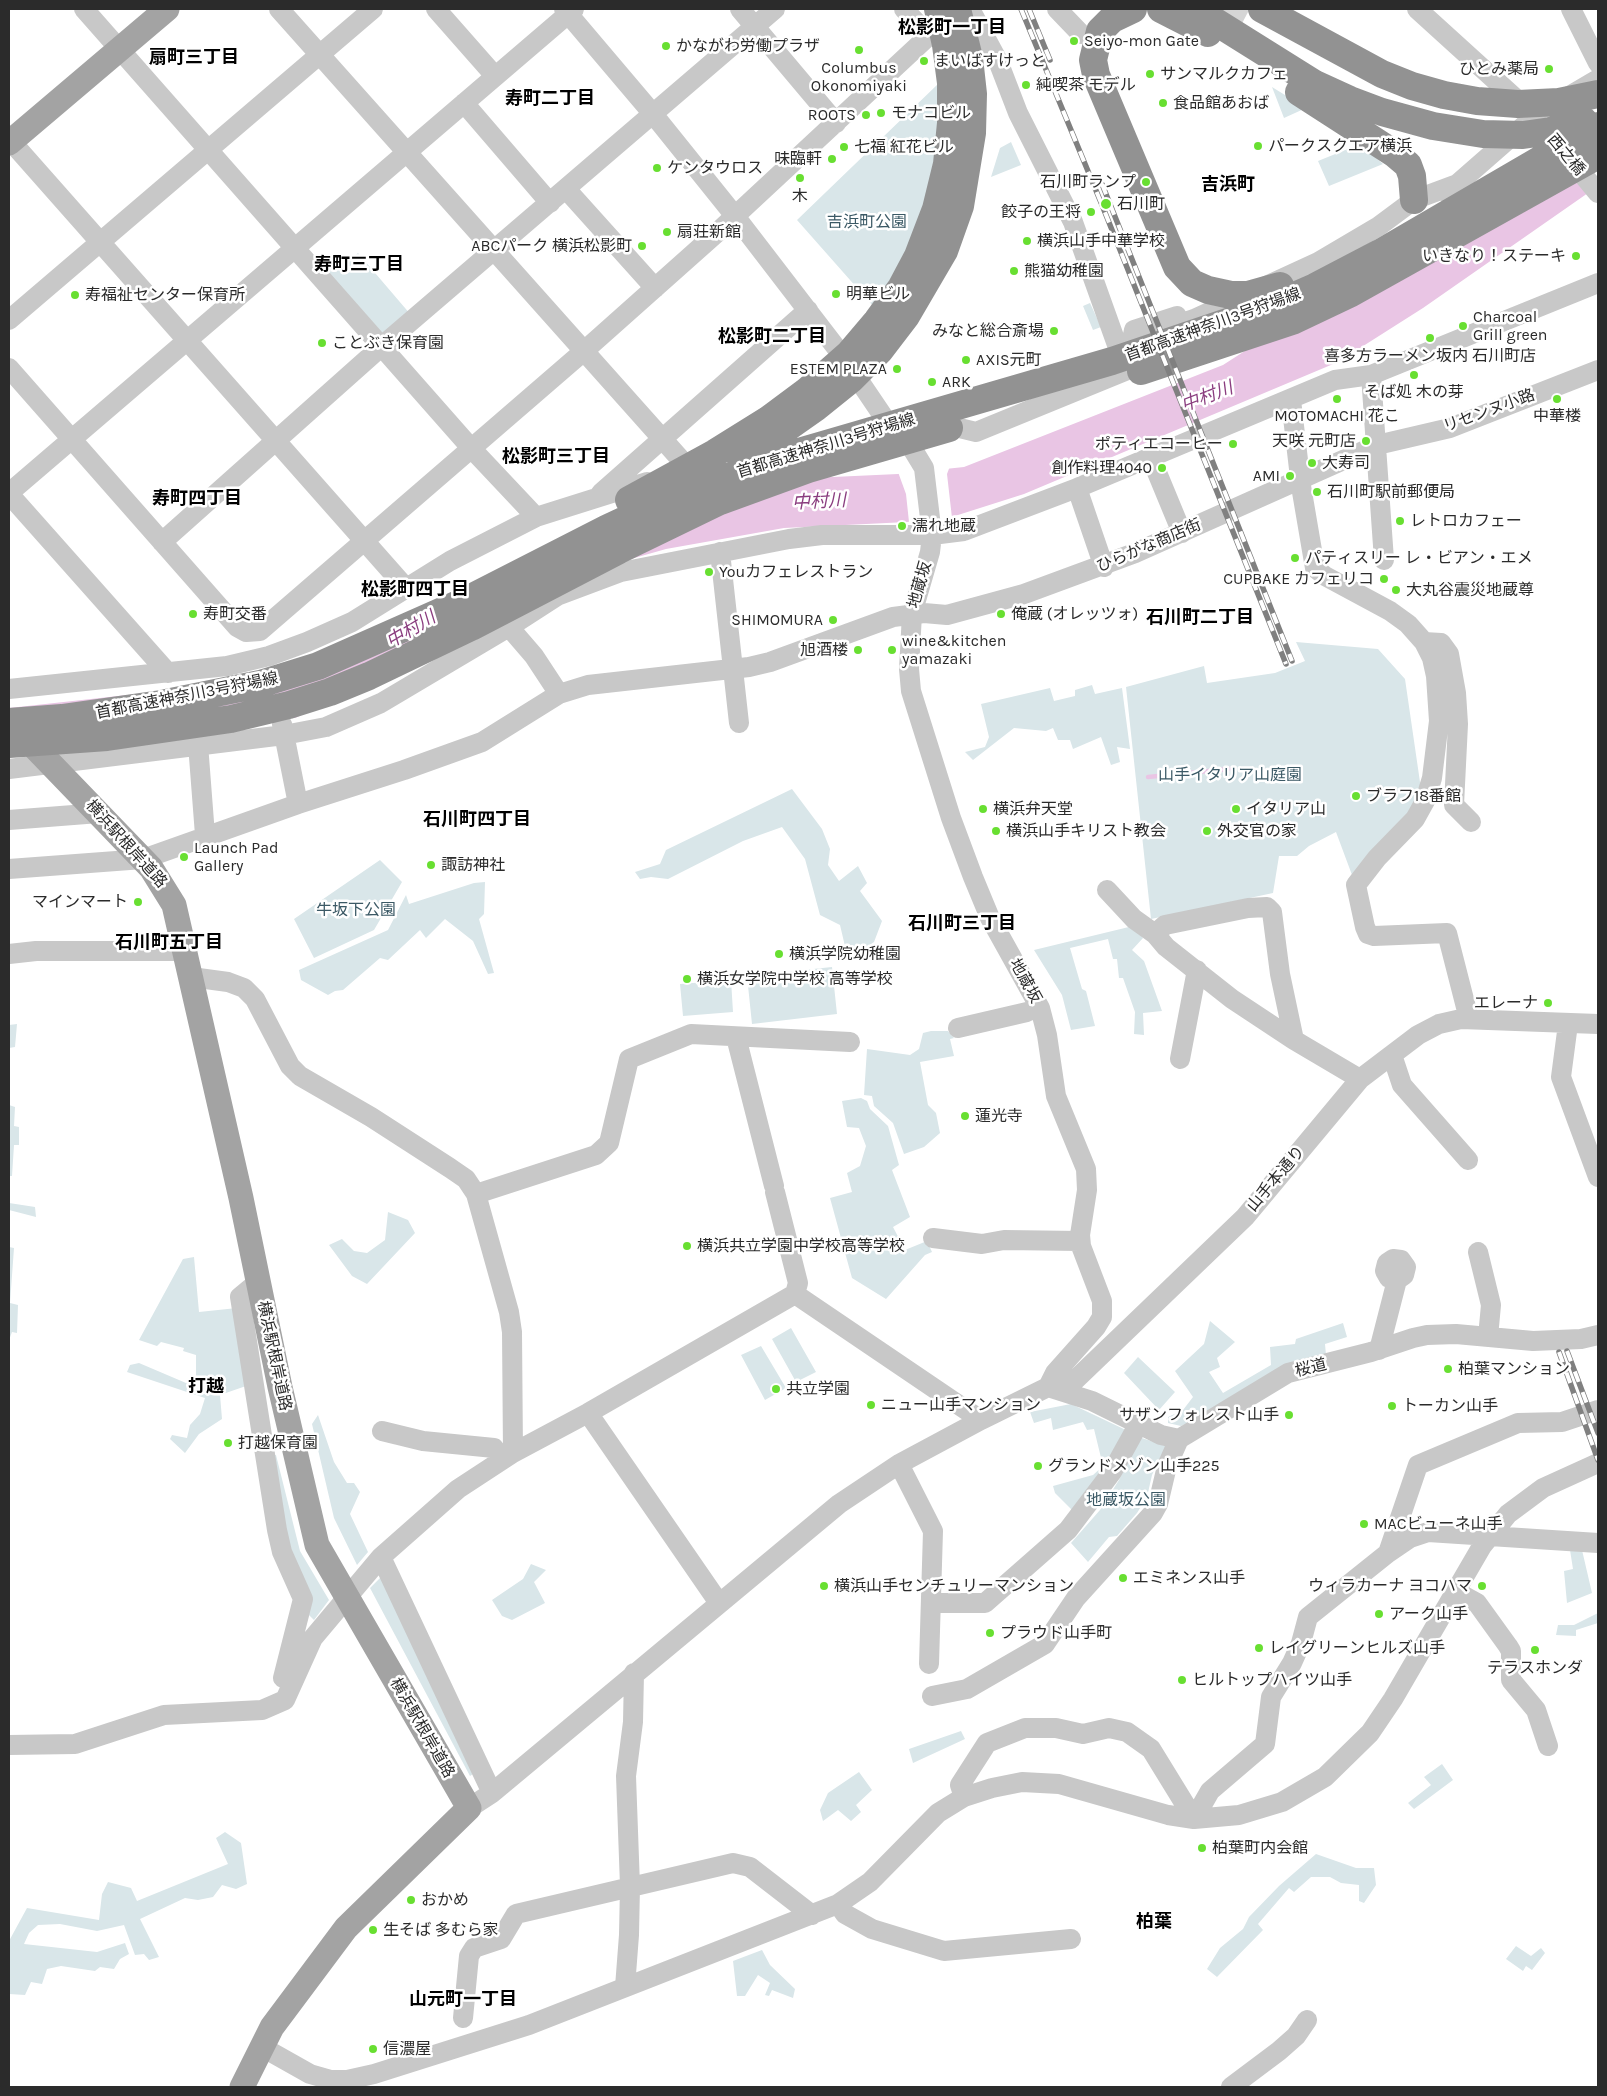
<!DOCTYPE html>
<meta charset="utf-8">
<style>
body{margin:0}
#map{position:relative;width:1607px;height:2096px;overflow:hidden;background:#fff;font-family:Karla,sans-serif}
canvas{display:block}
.frame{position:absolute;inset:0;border:10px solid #2b2b2b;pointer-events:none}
</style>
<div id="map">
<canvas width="1607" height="2096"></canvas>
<div class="frame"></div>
</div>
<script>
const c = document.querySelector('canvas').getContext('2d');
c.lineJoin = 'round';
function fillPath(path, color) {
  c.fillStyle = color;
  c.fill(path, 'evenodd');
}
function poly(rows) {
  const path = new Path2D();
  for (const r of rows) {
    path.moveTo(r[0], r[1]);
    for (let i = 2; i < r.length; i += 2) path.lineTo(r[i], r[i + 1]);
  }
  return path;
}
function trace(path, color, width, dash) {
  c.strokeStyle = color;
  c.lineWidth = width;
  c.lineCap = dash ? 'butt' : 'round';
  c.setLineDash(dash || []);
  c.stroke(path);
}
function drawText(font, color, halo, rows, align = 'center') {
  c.font = font + ' Karla,"Noto Sans JP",sans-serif';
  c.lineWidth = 5;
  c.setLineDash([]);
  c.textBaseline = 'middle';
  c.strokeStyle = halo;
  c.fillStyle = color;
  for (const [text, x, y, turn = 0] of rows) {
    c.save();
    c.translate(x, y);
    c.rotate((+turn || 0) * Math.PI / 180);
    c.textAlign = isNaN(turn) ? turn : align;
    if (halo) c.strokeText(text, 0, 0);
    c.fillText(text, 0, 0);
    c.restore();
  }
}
const green = poly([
 [938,84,936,171,916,239,873,306,797,220],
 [1272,87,1306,108,1284,118],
 [1011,142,1021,165,991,177,1000,148],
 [1360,144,1383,164,1329,186,1318,161],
 [358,253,411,315,384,338,323,268,340,254,347,262],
 [1090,303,1101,327,1093,330,1083,306],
 [1414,483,1416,494,1391,498,1390,487],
 [1296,642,1378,649,1405,679,1421,789,1409,814,1352,875,1336,832,1309,846,1297,856,1279,856,1273,893,1151,919,1126,687,1204,666,1207,683,1275,673,1305,661],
 [1092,685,1095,694,1122,688,1130,749,1117,747,1120,762,1111,765,1101,737,1073,749,1070,740,1058,740,1053,728,1046,731,1014,728,973,760,965,752,985,747,989,737,981,704,1050,688,1054,701,1075,696,1075,690],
 [792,789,822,829,830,849,828,865,839,881,858,866,867,883,860,891,882,921,874,942,848,959,840,925,820,915,805,859,782,827,743,841,668,879,651,877,640,879,635,872,660,864,666,850],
 [380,860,402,882,374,930,314,958,294,919],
 [485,882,484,914,479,919,494,973,488,974,473,941,445,919,426,938,420,930,388,960,380,958,343,990,335,991,328,995,301,980,299,970,388,930,406,895,409,904,474,883],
 [1133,926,1143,938,1132,950,1144,961,1162,1011,1143,1013,1144,1035,1134,1034,1135,1012,1123,978,1119,978,1117,959,1113,959,1108,939,1070,948,1082,989,1086,991,1095,1026,1071,1030,1062,995,1034,950],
 [832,967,837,1014,752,1024,747,976],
 [731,980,733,1012,683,1016,680,984],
 [17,1024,15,1047,9,1048,9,1025],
 [931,1031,948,1031,954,1038,950,1039,954,1056,920,1062,928,1105,936,1113,940,1133,924,1147,904,1154,893,1123,874,1106,872,1096,864,1095,867,1049,910,1055,919,1049,923,1033],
 [861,1098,867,1101,870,1109,888,1126,899,1165,892,1170,910,1217,893,1227,905,1250,927,1241,932,1252,925,1255,886,1299,852,1278,830,1198,852,1192,847,1173,860,1166,866,1146,859,1128,847,1127,842,1101],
 [9,1105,15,1107,14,1126,19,1127,19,1145,14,1145,12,1176,9,1176],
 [9,1203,35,1207,36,1217,9,1210],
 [388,1212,408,1220,415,1233,367,1284,352,1276,329,1245,342,1239,354,1251,367,1253,385,1240],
 [9,1247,14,1248,10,1303,18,1305,17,1333,12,1332,9,1340],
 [194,1257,199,1312,237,1308,246,1386,220,1395,222,1419,199,1434,185,1453,170,1439,172,1435,187,1438,190,1425,200,1414,205,1398,127,1372,130,1365,139,1363,186,1383,196,1380,196,1355,183,1351,184,1348,161,1342,157,1346,139,1340,183,1259],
 [1210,1321,1235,1342,1217,1358,1220,1367,1209,1372,1223,1393,1271,1365,1270,1347,1295,1344,1296,1339,1343,1323,1347,1337,1325,1344,1326,1355,1181,1426,1168,1423,1168,1417,1183,1410,1193,1397,1175,1371,1204,1344],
 [791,1328,816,1372,796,1382,772,1339],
 [761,1346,786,1388,765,1400,741,1355],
 [1138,1357,1175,1392,1159,1410,1124,1373],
 [1071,1404,1128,1431,1075,1513,1055,1493,1053,1486,1093,1475,1103,1466,1094,1429,1087,1430,1083,1422,1053,1430,1051,1418,1034,1423,1030,1412],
 [318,1415,334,1462,347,1483,354,1483,360,1492,350,1514,368,1552,357,1565,334,1518,312,1424],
 [1139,1437,1166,1446,1152,1475,1147,1497,1137,1513,1117,1536,1109,1537,1088,1562,1071,1543,1100,1510,1119,1480],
 [270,1455,276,1455,300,1551,329,1600,314,1620,308,1614,285,1546],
 [1570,1550,1582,1550,1592,1593,1567,1603,1564,1571,1573,1569],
 [531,1564,546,1570,534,1582,545,1603,512,1620,502,1616,492,1600,523,1579],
 [383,1575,476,1772,470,1776,370,1588],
 [1598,1613,1598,1623,1576,1630,1576,1636,1556,1635,1558,1625,1574,1625],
 [961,1731,965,1739,913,1763,909,1749],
 [1442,1764,1453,1780,1414,1809,1408,1803,1431,1785,1424,1777],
 [859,1772,872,1790,856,1805,861,1812,851,1821,838,1810,823,1821,820,1810,828,1793],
 [225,1832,241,1843,247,1884,236,1889,222,1885,213,1897,198,1900,185,1898,140,1919,159,1957,149,1960,144,1954,135,1955,124,1925,97,1931,60,1924,38,1925,29,1933,24,1944,97,1952,125,1943,129,1954,120,1959,114,1969,100,1967,95,1971,61,1966,47,1969,42,1984,31,1982,25,1995,9,1994,9,1941,27,1908,99,1920,102,1894,108,1882,131,1888,137,1901,228,1864,216,1838],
 [1316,1854,1356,1868,1374,1868,1376,1885,1364,1903,1359,1901,1359,1885,1341,1883,1330,1877,1311,1877,1294,1892,1289,1888,1258,1924,1263,1930,1217,1977,1207,1969,1220,1948,1243,1929,1249,1917,1279,1886],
 [1516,1946,1531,1956,1541,1948,1545,1953,1532,1970,1526,1966,1523,1971,1506,1959],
 [762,1950,770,1965,795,1989,793,1998,772,1990,769,1996,765,1995,770,1983,758,1975,745,1996,737,1996,733,1961]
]);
const water = poly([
 [1529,156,1598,186,1423,308,1338,362,1024,494,958,515,907,522,784,528,666,549,592,570,393,673,295,718,9,708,191,688,320,661,746,481,898,474,964,467,1223,365,1346,286]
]);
const pier = poly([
 [950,466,947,474,952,518,909,522,906,494,898,472]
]);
const stream = poly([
 [1148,777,1229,769]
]);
const highwayTunnel = poly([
 [1218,9,1243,22]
]);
const minor = poly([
 [84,9,471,448,536,517],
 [279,9,691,471],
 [436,9,495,76],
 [564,9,653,114,735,216,841,354,885,419,904,435,924,468,932,535,930,552,912,614,909,669,911,691,951,818,973,877,990,918,1040,1008,1047,1035,1056,1096,1086,1169,1087,1190,1080,1235,1081,1246,1102,1301,1102,1317,1096,1327,1055,1373,1048,1387,1092,1401,1161,1435,1179,1439,1288,1373,1371,1352,1413,1338,1427,1335,1456,1334,1533,1341,1581,1339,1598,1335],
 [740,9,836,123],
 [904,9,928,35],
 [970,9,998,61,1018,113,1073,222,1117,345],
 [1057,9,1081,34],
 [1417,9,1526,108],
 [1571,9,1598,63],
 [464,103,550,203],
 [9,139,407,589],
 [1569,158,1598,193],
 [566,189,655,288],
 [1447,193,1535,116,1598,79],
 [9,320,373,9],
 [1165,329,1194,319,1318,262,1379,226,1414,200,1457,184],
 [1132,340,1134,330,1177,316],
 [9,368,237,627,246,632,260,631,584,351,721,229,949,17],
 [1371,375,1384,560],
 [1291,400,1301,486,1315,568,1325,576,1390,611,1408,624,1424,642,1432,658,1436,676,1439,721,1432,778,1425,801,1415,819,1377,858,1356,885,1365,927,1368,934,1374,936,1447,933,1469,1019],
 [939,423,976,432,1152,360],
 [1151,458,1182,533],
 [1077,488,1104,567],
 [9,493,574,9],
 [601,493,808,310],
 [9,494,168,673],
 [162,542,382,346,775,9],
 [720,552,739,723],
 [509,627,534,656,559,694],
 [1424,642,1441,643,1449,654,1456,693,1458,724,1454,805,1471,822],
 [9,689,227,666,269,656,307,642,352,622,450,561,536,517,647,482],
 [198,744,205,835],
 [9,769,284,735,326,727,381,703,509,627,557,596,621,572,789,539,822,535,932,535,964,531,1077,488,1335,380,1371,375,1598,283],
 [298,804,404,770,482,742,559,694,588,685,749,667,770,662,893,617,924,613,947,615,1024,594,1135,553,1377,445,1450,428,1598,370],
 [9,820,99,813],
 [9,869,143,859,298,804,282,724],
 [1107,890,1134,919,1155,934,1166,947,1232,999,1294,1040],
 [1155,934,1165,925,1248,908,1267,907,1272,912,1280,974,1294,1040,1360,1079],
 [9,954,36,951,186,951],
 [191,977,228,982,244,988,255,999,290,1066,300,1076,371,1117,450,1168,466,1179,476,1194,509,1312,512,1332,513,1453],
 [1568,1024,1561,1077,1598,1177],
 [958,1028,1027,1012],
 [736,1037,774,1186],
 [1392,1055,1402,1085,1468,1160],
 [1180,1059,1197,970],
 [476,1194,596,1155,609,1143,629,1059,691,1034,850,1042],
 [933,1238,982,1244,1004,1240,1080,1241],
 [1478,1252,1491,1305,1488,1337],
 [258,1282,240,1297,277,1530,282,1552,303,1599,283,1678],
 [795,1294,981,1420],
 [1379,1350,1397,1280,1404,1275,1406,1267,1401,1260,1393,1259,1387,1263,1385,1271,1389,1278,1397,1280],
 [588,1413,719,1603],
 [382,1431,423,1441,494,1448,502,1460],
 [899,1464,933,1531,929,1664],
 [1388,1553,1410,1538,1428,1532,1598,1543],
 [381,1557,492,1793],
 [1455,1591,1477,1603,1508,1646,1511,1651,1511,1680,1536,1710,1548,1746],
 [931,1603,985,1603,1068,1530,1112,1472,1138,1425],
 [932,1696,967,1689,1045,1644,1076,1598,1153,1513,1158,1504,1167,1466,1179,1439],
 [9,1745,75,1744,164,1715,262,1710,285,1700,313,1638,381,1557,458,1489,513,1453,588,1413,795,1294,798,1283,775,1192],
 [964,1797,960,1785,987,1743,1025,1728,1056,1728,1083,1734,1109,1728,1127,1732,1151,1749,1194,1819,1210,1791,1265,1744,1271,1697,1292,1663,1301,1643,1308,1617,1388,1553,1418,1465,1518,1423,1562,1422,1598,1410],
 [469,1808,492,1793,839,1504,899,1464,981,1420,1048,1387,1071,1384,1245,1217,1360,1079,1418,1035,1439,1024,1461,1019,1598,1024],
 [838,1904,845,1914,872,1929,944,1951,1071,1939],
 [625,1987,629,1935,630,1886,626,1776,633,1722,634,1673],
 [463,2018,469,1956,474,1948,501,1939,516,1914,733,1863,750,1867,812,1915],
 [262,2047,310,2074,331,2080,347,2080,374,2074,529,2025,838,1904,870,1882,938,1813,964,1797,992,1788,1022,1782,1059,1784,1168,1815,1194,1819,1239,1815,1282,1802,1325,1777,1370,1733,1393,1699,1482,1546,1508,1514,1543,1488,1598,1463],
 [1231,2087,1279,2051,1296,2036,1307,2020]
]);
const major = poly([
 [9,143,167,9],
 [19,731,151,868,174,905,241,1198,280,1387,317,1545,469,1808,346,1928,272,2027,242,2087]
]);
const highway = poly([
 [1133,9,1112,19,1100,31,1093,60,1096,75,1177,267,1192,283,1208,290,1231,295,1248,295,1280,286],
 [1161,9,1208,33],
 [1195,9,1315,84,1350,100,1382,112,1433,126,1483,134,1523,135,1551,131,1584,121],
 [1262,9,1382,74,1412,86,1444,95,1477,101,1518,104,1559,102,1598,94],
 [1299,92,1395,154,1408,165,1412,176,1414,200],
 [1141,371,1292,321,1351,293,1598,155],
 [741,460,815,408,851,379,880,350,906,316,944,251,960,206,972,133,973,94,969,58,957,9],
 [629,500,715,453,768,420,807,391,849,354,877,321,901,288,918,256,936,209,947,164,951,123,951,83,946,45,938,9],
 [9,722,62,718,161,704,260,684,318,666,465,601,606,529,666,501,775,459,1112,361,1260,311,1315,287,1380,253,1598,126],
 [9,744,107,737,231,719,289,705,330,692,369,676,471,627,619,550,720,501,808,469,949,428]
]);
const rail = poly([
 [1021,9,1102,205,1286,664],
 [1029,9,1050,60],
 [1102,184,1292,661],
 [1567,1351,1598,1433],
 [1559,1352,1598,1460]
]);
const markers = [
 [1074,41,5,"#68df31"],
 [666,46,5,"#68df31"],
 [859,50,5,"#68df31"],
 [924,61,5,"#68df31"],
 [1549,69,5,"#68df31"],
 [1150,74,5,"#68df31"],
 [1026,85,5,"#68df31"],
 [1163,103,5,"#68df31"],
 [881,113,5,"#68df31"],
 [866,115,5,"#68df31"],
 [1258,146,5,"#68df31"],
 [844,147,5,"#68df31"],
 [832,159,5,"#68df31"],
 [657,168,5,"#68df31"],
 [800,178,5,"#68df31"],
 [1146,182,5,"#68df31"],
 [1106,204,6,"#68df31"],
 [1091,212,5,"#68df31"],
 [667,232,5,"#68df31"],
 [1027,241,5,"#68df31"],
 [642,246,5,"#68df31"],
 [1576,256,5,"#68df31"],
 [1014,271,5,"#68df31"],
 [836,294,5,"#68df31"],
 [75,295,5,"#68df31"],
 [1463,326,5,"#68df31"],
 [1054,331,5,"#68df31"],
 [1430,338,5,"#68df31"],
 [322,343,5,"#68df31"],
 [966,360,5,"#68df31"],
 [897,369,5,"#68df31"],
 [1414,375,5,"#68df31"],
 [932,382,5,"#68df31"],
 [1337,399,5,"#68df31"],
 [1557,399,5,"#68df31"],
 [1366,441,5,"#68df31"],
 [1233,444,5,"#68df31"],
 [1312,463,5,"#68df31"],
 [1162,468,5,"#68df31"],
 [1290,476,5,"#68df31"],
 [1317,492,5,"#68df31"],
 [1400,521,5,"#68df31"],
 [902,526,5,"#68df31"],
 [1295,558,5,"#68df31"],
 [709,572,5,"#68df31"],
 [1384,579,5,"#68df31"],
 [1396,590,5,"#68df31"],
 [193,614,5,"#68df31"],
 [1001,614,5,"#68df31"],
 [833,620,5,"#68df31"],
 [858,650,5,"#68df31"],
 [892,650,5,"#68df31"],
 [1356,796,5,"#68df31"],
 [983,809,5,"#68df31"],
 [1236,809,5,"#68df31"],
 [996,831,5,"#68df31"],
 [1207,831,5,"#68df31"],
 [184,857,5,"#68df31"],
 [431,865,5,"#68df31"],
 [138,902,5,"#68df31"],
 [779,954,5,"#68df31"],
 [687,979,5,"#68df31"],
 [1548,1003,5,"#68df31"],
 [965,1116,5,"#68df31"],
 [687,1246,5,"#68df31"],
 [1448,1369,5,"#68df31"],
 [776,1389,5,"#68df31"],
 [871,1405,5,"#68df31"],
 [1392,1406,5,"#68df31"],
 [1289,1415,5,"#68df31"],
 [228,1443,5,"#68df31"],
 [1038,1466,5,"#68df31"],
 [1364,1524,5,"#68df31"],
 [1123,1578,5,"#68df31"],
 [824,1586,5,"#68df31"],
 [1482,1586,5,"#68df31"],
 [1379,1614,5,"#68df31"],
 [990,1633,5,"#68df31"],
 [1259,1648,5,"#68df31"],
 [1535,1650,5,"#68df31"],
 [1182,1680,5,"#68df31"],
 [1202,1848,5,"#68df31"],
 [411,1900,5,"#68df31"],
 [373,1930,5,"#68df31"],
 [373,2049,5,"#68df31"]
];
const poiNames = [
 ["Seiyo-mon Gate",1084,41],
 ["かながわ労働プラザ",676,46],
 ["まいばすけっと",934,61],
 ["Columbus",859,68,"center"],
 ["Okonomiyaki",859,86,"center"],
 ["ひとみ薬局",1539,69,"right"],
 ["サンマルクカフェ",1160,74],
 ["純喫茶 モデル",1036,85],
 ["食品館あおば",1173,103],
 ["モナコビル",891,113],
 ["ROOTS",856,115,"right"],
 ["パークスクエア横浜",1268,146],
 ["七福 紅花ビル",854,147],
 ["味臨軒",822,159,"right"],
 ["ケンタウロス",667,168],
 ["石川町ランプ",1136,182,"right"],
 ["木",800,196,"center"],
 ["石川町",1117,204],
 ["餃子の王将",1081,212,"right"],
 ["扇荘新館",677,232],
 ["横浜山手中華学校",1037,241],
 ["ABCパーク 横浜松影町",632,246,"right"],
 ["いきなり！ステーキ",1566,256,"right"],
 ["熊猫幼稚園",1024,271],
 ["明華ビル",846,294],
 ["寿福祉センター保育所",85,295],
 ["Charcoal",1473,317],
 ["Grill green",1473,335],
 ["みなと総合斎場",1044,331,"right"],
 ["ことぶき保育園",332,343],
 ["喜多方ラーメン坂内 石川町店",1430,356,"center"],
 ["AXIS元町",976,360],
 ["ESTEM PLAZA",887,369,"right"],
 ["ARK",942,382],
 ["そば処 木の芽",1414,392,"center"],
 ["MOTOMACHI 花こ",1337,416,"center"],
 ["中華楼",1557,416,"center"],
 ["天咲 元町店",1356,441,"right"],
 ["ポティエコーヒー",1223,444,"right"],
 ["大寿司",1322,463],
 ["創作料理4040",1152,468,"right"],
 ["AMI",1280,476,"right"],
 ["石川町駅前郵便局",1327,492],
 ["レトロカフェー",1410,521],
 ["濡れ地蔵",912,526],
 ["パティスリー レ・ビアン・エメ",1305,558],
 ["Youカフェレストラン",719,572],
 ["CUPBAKE カフェリコ",1374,579,"right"],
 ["大丸谷震災地蔵尊",1406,590],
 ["寿町交番",203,614],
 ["俺蔵 (オレッツォ)",1011,614],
 ["SHIMOMURA",823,620,"right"],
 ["wine&kitchen",902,641],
 ["yamazaki",902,659],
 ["旭酒楼",848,650,"right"],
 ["ブラフ18番館",1366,796],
 ["横浜弁天堂",993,809],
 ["イタリア山",1246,809],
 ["横浜山手キリスト教会",1006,831],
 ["外交官の家",1217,831],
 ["Launch Pad",194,848],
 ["Gallery",194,866],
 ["諏訪神社",441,865],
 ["マインマート",128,902,"right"],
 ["横浜学院幼稚園",789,954],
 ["横浜女学院中学校 高等学校",697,979],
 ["エレーナ",1538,1003,"right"],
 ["蓮光寺",975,1116],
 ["横浜共立学園中学校高等学校",697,1246],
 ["柏葉マンション",1458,1369],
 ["共立学園",786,1389],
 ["ニュー山手マンション",881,1405],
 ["トーカン山手",1402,1406],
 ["サザンフォレスト山手",1279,1415,"right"],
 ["打越保育園",238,1443],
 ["グランドメゾン山手225",1048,1466],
 ["MACビューネ山手",1374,1524],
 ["エミネンス山手",1133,1578],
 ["横浜山手センチュリーマンション",834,1586],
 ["ウィラカーナ ヨコハマ",1472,1586,"right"],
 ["アーク山手",1389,1614],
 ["プラウド山手町",1000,1633],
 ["レイグリーンヒルズ山手",1269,1648],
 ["テラスホンダ",1535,1668,"center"],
 ["ヒルトップハイツ山手",1192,1680],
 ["柏葉町内会館",1212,1848],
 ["おかめ",421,1900],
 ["生そば 多むら家",383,1930],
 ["信濃屋",383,2049]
];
const streetNames = [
 ["西之橋",1566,155,50],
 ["首都高速神奈川3号狩場線",1213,325,-20],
 ["リセンヌ小路",1489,411,-20],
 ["首都高速神奈川3号狩場線",826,446,-17],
 ["ひらがな商店街",1149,546,-23],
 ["地蔵坂",920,585,-74],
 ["首都高速神奈川3号狩場線",187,696,-11],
 ["横浜駅根岸道路",126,844,48],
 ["地蔵坂",1025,981,61],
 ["山手本通り",1276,1179,-50],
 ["横浜駅根岸道路",274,1356,78],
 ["桜道",1311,1368,-14],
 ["横浜駅根岸道路",422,1728,60]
];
const parkNames = [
 ["吉浜町公園",867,222],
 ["山手イタリア山庭園",1230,775],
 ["牛坂下公園",356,910],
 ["地蔵坂公園",1126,1500]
];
const neighbourhoodNames = [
 ["松影町一丁目",952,28],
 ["扇町三丁目",194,58],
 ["寿町二丁目",550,99],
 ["吉浜町",1228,185],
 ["寿町三丁目",359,265],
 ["松影町二丁目",772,337],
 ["松影町三丁目",556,457],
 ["寿町四丁目",197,499],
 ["松影町四丁目",415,590],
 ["石川町二丁目",1200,618],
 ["石川町四丁目",477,820],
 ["石川町三丁目",962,924],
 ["石川町五丁目",169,943],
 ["打越",206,1387],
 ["柏葉",1154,1922],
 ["山元町一丁目",463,2000]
];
const waterNames = [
 ["中村川",1207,397,-21],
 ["中村川",819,502,-3],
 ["中村川",411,630,-31]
];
fillPath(green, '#d9e6e9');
fillPath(water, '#e9c5e4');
fillPath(pier, '#fff');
trace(stream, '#e9c5e4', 4.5);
trace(highwayTunnel, '#d5d5d5', 28, [28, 14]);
trace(minor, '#c8c8c8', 20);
trace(major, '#a3a3a3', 25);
trace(highway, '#929292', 28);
trace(rail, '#808080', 5.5);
trace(rail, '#fff', 4, [11]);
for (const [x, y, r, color] of markers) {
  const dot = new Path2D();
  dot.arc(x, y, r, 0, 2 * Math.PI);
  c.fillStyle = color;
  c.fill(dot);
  trace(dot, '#fff', 2);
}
drawText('16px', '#2b2b2b', '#fff', poiNames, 'left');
drawText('16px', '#2b2b2b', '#fff', streetNames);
drawText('16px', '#3b5965', '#fff', parkNames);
drawText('bold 18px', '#000', '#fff', neighbourhoodNames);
drawText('italic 18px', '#8a3d7f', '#fff', waterNames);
</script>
